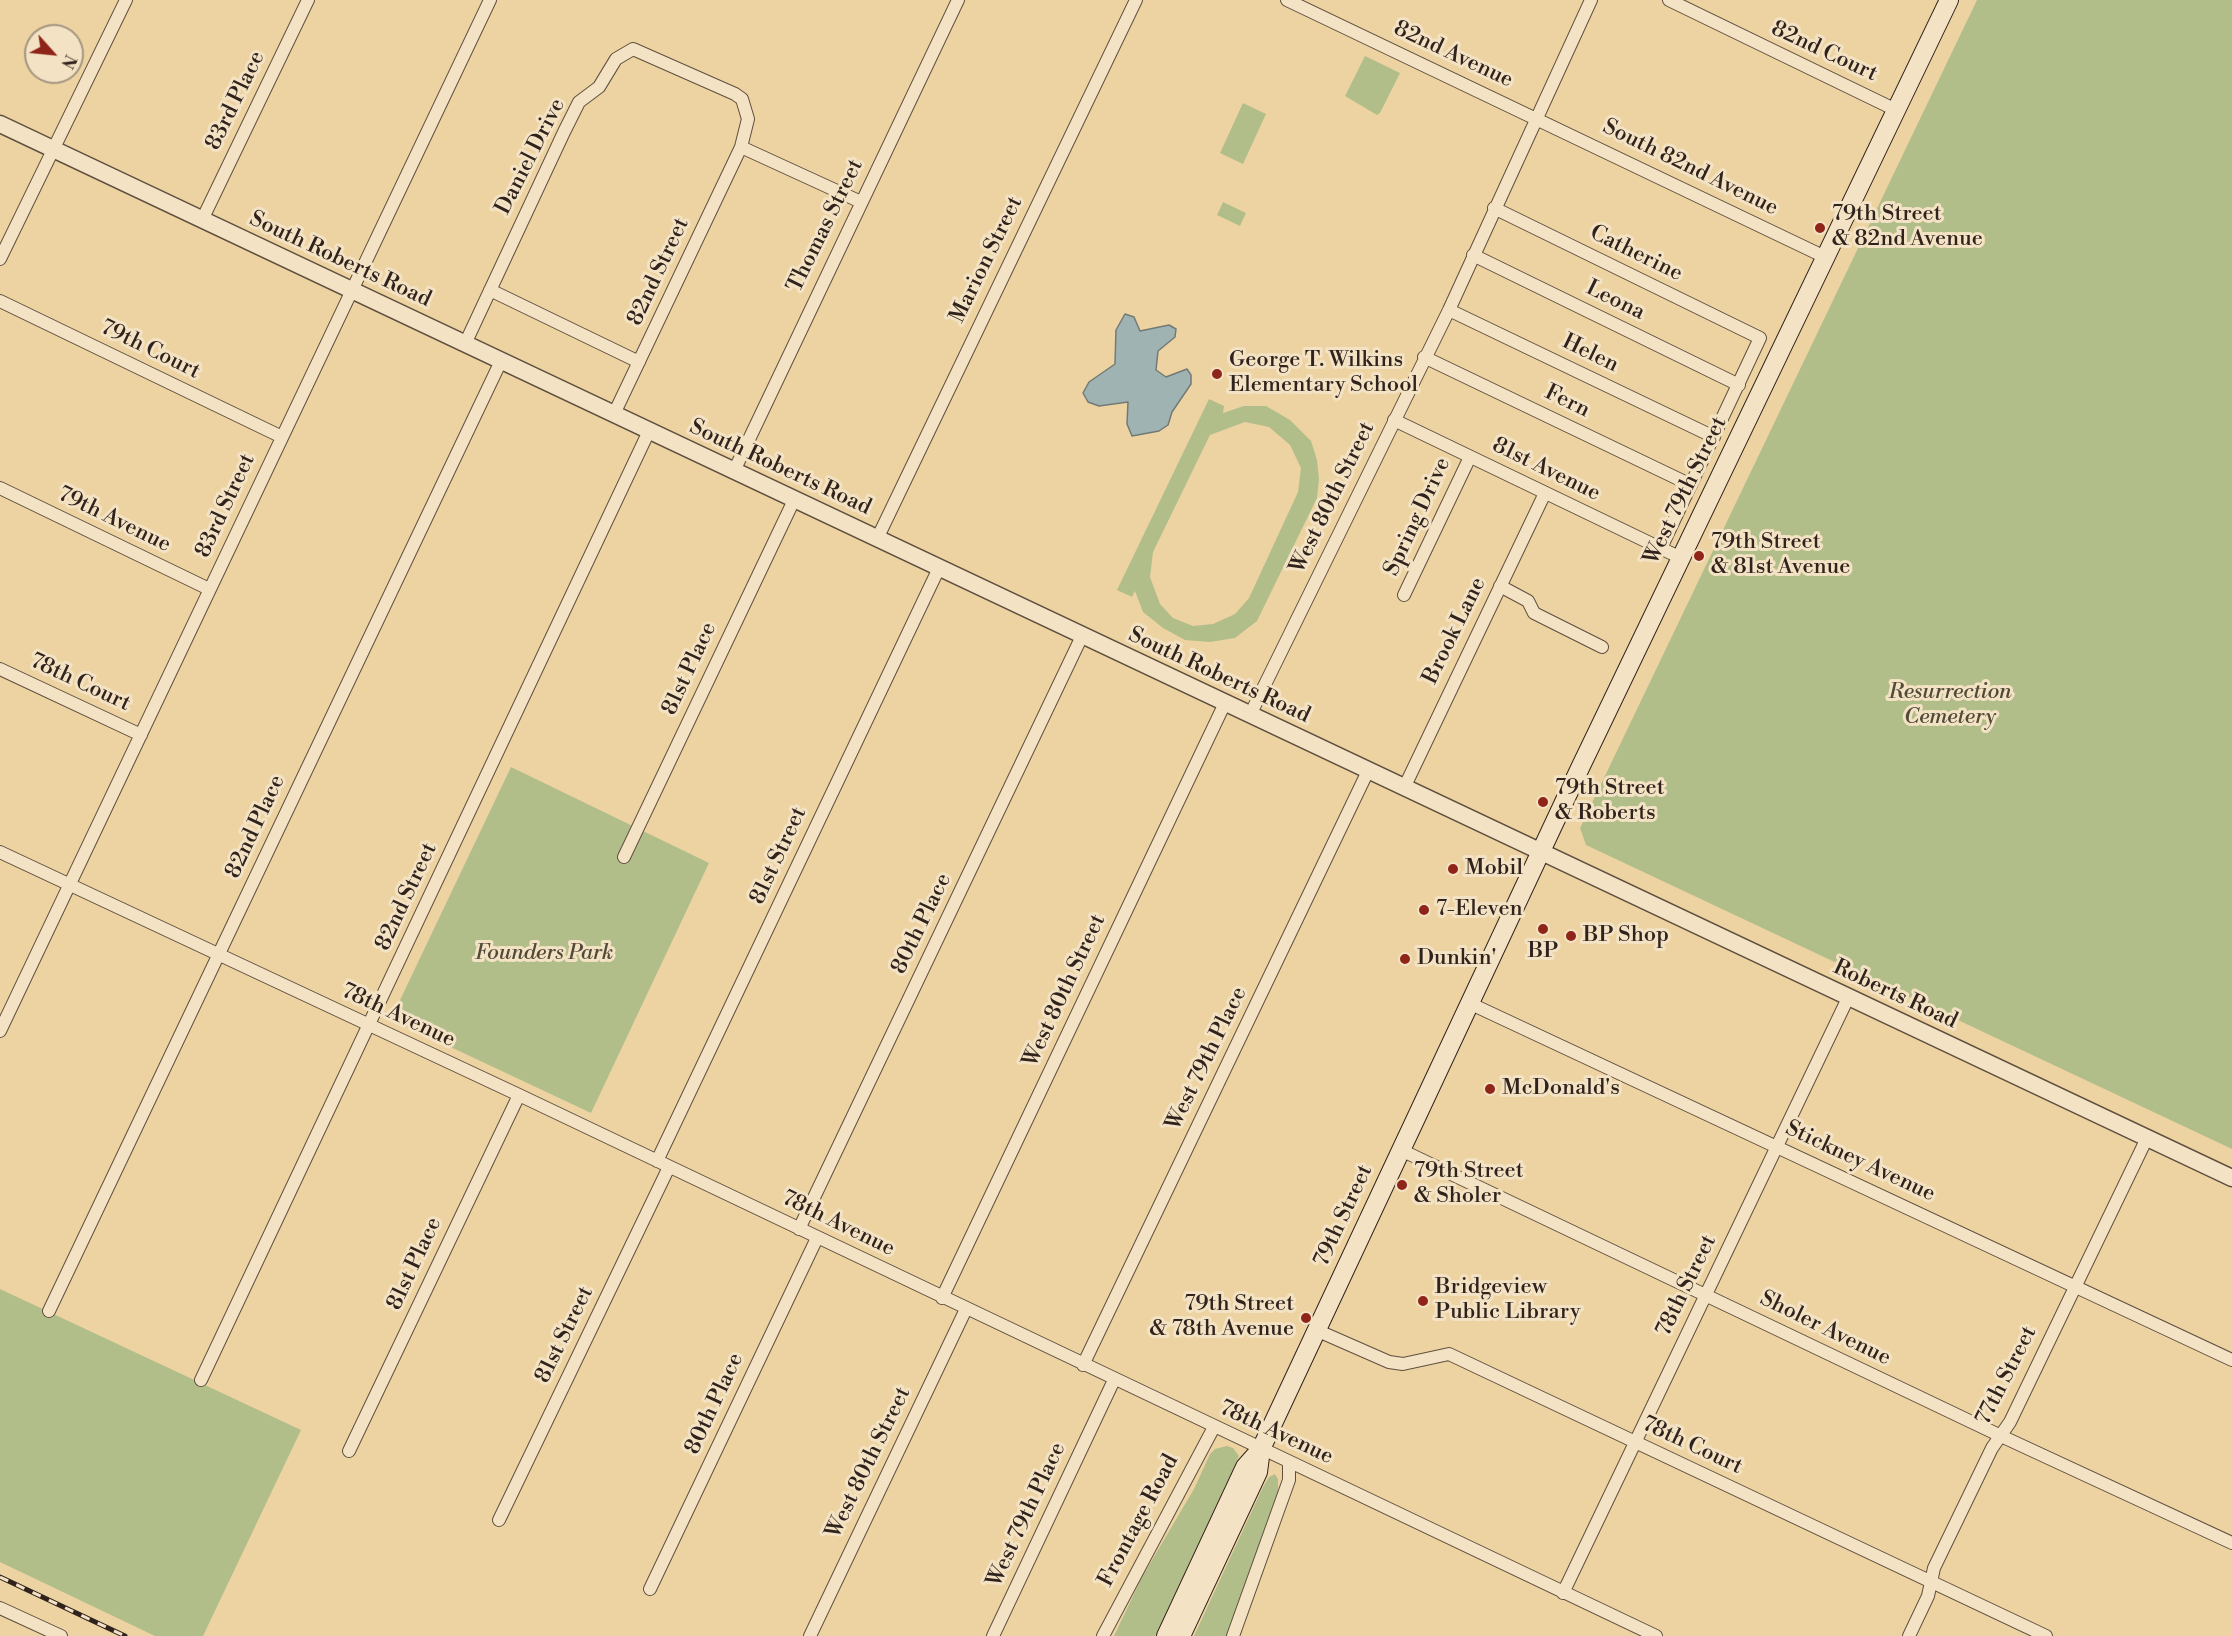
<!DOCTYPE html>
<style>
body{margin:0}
#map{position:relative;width:2232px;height:1636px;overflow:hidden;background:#edd3a2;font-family:"Libre Bodoni",serif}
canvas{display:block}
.north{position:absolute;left:24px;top:24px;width:60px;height:60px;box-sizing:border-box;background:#f3e2c3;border:2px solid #a59681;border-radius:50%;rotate:117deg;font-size:16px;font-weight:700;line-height:24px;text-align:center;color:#30231d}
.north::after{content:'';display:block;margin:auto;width:21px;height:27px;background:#8f2418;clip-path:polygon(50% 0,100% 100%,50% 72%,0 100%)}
</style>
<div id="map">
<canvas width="2232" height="1636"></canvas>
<div class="north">N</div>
</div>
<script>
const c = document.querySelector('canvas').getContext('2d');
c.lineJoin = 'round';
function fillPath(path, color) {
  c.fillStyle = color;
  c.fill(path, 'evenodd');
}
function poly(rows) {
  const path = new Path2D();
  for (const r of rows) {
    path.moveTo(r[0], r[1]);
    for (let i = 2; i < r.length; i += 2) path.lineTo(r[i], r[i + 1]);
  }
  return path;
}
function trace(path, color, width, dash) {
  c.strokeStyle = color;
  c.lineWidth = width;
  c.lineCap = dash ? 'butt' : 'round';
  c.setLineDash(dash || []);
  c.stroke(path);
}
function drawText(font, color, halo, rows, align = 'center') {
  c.font = font + ' "Libre Bodoni",serif';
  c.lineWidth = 6;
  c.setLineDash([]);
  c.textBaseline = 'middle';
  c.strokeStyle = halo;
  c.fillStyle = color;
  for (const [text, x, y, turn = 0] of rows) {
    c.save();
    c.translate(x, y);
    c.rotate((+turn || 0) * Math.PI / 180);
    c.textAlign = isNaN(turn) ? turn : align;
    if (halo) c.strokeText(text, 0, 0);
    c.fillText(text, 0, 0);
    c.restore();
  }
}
const green = poly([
 [1977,0,2232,0,2232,1149,1586,845,1580,828],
 [1365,56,1400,73,1380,113,1377,115,1345,96],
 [1243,103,1266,114,1243,164,1220,153],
 [1223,202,1246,213,1240,226,1217,215],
 [1209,399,1224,406,1223,413,1244,406,1266,406,1290,420,1311,441,1317,460,1319,479,1317,498,1257,621,1235,638,1210,642,1185,640,1163,628,1143,612,1135,591,1132,597,1117,590],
 [1245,422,1269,427,1290,445,1301,468,1298,492,1249,598,1235,614,1213,624,1193,626,1173,618,1160,604,1150,577,1153,552,1210,435],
 [511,767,709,863,591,1113,391,1019],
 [0,1289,301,1430,203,1636,155,1636,0,1562],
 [1227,1446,1233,1448,1239,1456,1155,1636,1114,1636,1142,1577,1194,1489,1210,1454,1215,1449],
 [1275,1474,1278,1479,1278,1493,1227,1636,1194,1636,1263,1487,1269,1477]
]);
const water = poly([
 [1125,314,1134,317,1140,331,1169,325,1176,329,1175,337,1158,351,1156,370,1166,377,1187,369,1191,375,1191,384,1172,412,1168,425,1159,431,1132,436,1127,424,1128,402,1099,406,1088,402,1083,393,1089,382,1115,364,1116,330,1125,314]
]);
const minor = poly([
 [1287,0,1825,257],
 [1669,0,1896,110],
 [741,147,861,202],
 [1494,208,1760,338,1661,548],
 [202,220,308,0],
 [1473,255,1739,385],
 [0,259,126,0],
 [490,290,639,362],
 [0,301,282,437],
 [1449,310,1714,437],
 [465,344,564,132,579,102,599,87,616,59,633,49,735,94,742,99,748,119,741,147,614,414],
 [1424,357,1691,485],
 [1394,420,1681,558],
 [734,471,958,0],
 [0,488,209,589],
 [877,539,1136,0],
 [1500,586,1528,601,1534,613,1602,647],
 [1404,595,1470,457],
 [0,669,141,735],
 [1250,715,1449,310,1591,0],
 [1404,788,1545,493],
 [0,852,519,1095,1656,1636],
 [624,857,794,500],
 [1469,1003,2232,1360],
 [0,1031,490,0],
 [1401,1150,2001,1436,2232,1543],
 [657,1161,939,568],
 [799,1229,1082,636],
 [942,1298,1225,703],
 [49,1311,501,361],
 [1316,1330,1389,1362,1403,1364,1449,1354,2046,1636],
 [1083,1365,1368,771],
 [201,1380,649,431],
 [349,1451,519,1095],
 [499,1520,669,1167],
 [650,1589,817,1238],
 [1563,1593,1848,998],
 [0,1608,61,1636],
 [810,1636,966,1309],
 [993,1636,1114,1380],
 [1103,1636,1214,1427],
 [1233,1636,1289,1480,1289,1462],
 [1909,1636,1928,1596,1934,1568,1992,1448,2010,1422,2147,1138]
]);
const tertiary = poly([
 [0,124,2232,1178]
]);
const secondary = poly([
 [1166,1636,1245,1467,1261,1449,1580,768,1949,0],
 [1181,1636,1258,1472,1261,1449]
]);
const rail = poly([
 [0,1577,125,1636]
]);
const markers = [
 [1820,228,6,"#8f2418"],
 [1217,374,6,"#8f2418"],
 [1699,556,6,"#8f2418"],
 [1543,802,6,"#8f2418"],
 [1453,869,6,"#8f2418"],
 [1424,910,6,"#8f2418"],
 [1543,929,6,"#8f2418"],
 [1571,936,6,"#8f2418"],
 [1405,959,6,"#8f2418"],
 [1490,1089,6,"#8f2418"],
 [1402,1185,6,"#8f2418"],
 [1423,1301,6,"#8f2418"],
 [1306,1318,6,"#8f2418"]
];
const streetNames = [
 ["82nd Court",1824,52,25],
 ["82nd Avenue",1453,55,25],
 ["83rd Place",236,101,-64],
 ["Daniel Drive",531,157,-63],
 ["South 82nd Avenue",1690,168,26],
 ["Thomas Street",826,226,-64],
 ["Catherine",1636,254,26],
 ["South Roberts Road",340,260,25],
 ["Marion Street",987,260,-64],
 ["82nd Street",659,272,-65],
 ["Leona",1615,301,26],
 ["79th Court",150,350,26],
 ["Helen",1590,354,26],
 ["Fern",1567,402,26],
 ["South Roberts Road",780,468,25],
 ["81st Avenue",1546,470,26],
 ["West 79th Street",1686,491,-64],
 ["West 80th Street",1333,498,-64],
 ["83rd Street",226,506,-65],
 ["Spring Drive",1418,517,-65],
 ["79th Avenue",114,520,26],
 ["Brook Lane",1455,631,-64],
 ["81st Place",690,669,-65],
 ["South Roberts Road",1219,676,25],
 ["78th Court",80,683,25],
 ["82nd Place",256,827,-65],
 ["81st Street",779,856,-65],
 ["82nd Street",407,897,-65],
 ["80th Place",922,924,-64],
 ["West 80th Street",1065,991,-65],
 ["Roberts Road",1895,995,25],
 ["78th Avenue",398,1016,25],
 ["West 79th Place",1207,1059,-64],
 ["Stickney Avenue",1860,1162,25],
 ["79th Street",1344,1216,-65],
 ["78th Avenue",838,1224,26],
 ["81st Place",415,1264,-65],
 ["78th Street",1687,1286,-64],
 ["Sholer Avenue",1825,1329,26],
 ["81st Street",565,1335,-64],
 ["77th Street",2007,1376,-63],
 ["80th Place",715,1404,-65],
 ["78th Avenue",1276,1433,25],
 ["78th Court",1692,1446,25],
 ["West 80th Street",869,1463,-64],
 ["West 79th Place",1027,1515,-65],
 ["Frontage Road",1139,1521,-62]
];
const poiNames = [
 ["79th Street",1832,215],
 ["& 82nd Avenue",1832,240],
 ["George T. Wilkins",1229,361],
 ["Elementary School",1229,386],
 ["79th Street",1711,543],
 ["& 81st Avenue",1711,568],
 ["79th Street",1555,789],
 ["& Roberts",1555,814],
 ["Mobil",1465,869],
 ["7-Eleven",1436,910],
 ["BP Shop",1583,936],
 ["BP",1543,952,"center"],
 ["Dunkin'",1417,959],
 ["McDonald's",1502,1089],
 ["79th Street",1414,1172],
 ["& Sholer",1414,1197],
 ["Bridgeview",1435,1288],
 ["Public Library",1435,1313],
 ["79th Street",1294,1305,"right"],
 ["& 78th Avenue",1294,1330,"right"]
];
const parkNames = [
 ["Resurrection",1950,693],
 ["Cemetery",1950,718],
 ["Founders Park",544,954]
];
fillPath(green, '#b2be8a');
fillPath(water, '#9fb4b2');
trace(water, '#737a76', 1.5);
trace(minor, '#5f4f3e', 14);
trace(tertiary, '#5f4f3e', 19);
trace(secondary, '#30231d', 20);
trace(minor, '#f3e2c3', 12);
trace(tertiary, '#f3e2c3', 16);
trace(secondary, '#f3e2c3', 18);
trace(rail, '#30231d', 5);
trace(rail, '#f3e2c3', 3, [9]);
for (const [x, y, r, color] of markers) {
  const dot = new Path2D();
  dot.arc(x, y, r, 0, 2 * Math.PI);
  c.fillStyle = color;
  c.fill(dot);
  trace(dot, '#f3e2c3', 2);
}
drawText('22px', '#30231d', '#f3e2c3', streetNames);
drawText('22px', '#30231d', '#f3e2c3', poiNames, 'left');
drawText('italic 22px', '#504a38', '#f3e2c3', parkNames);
</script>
